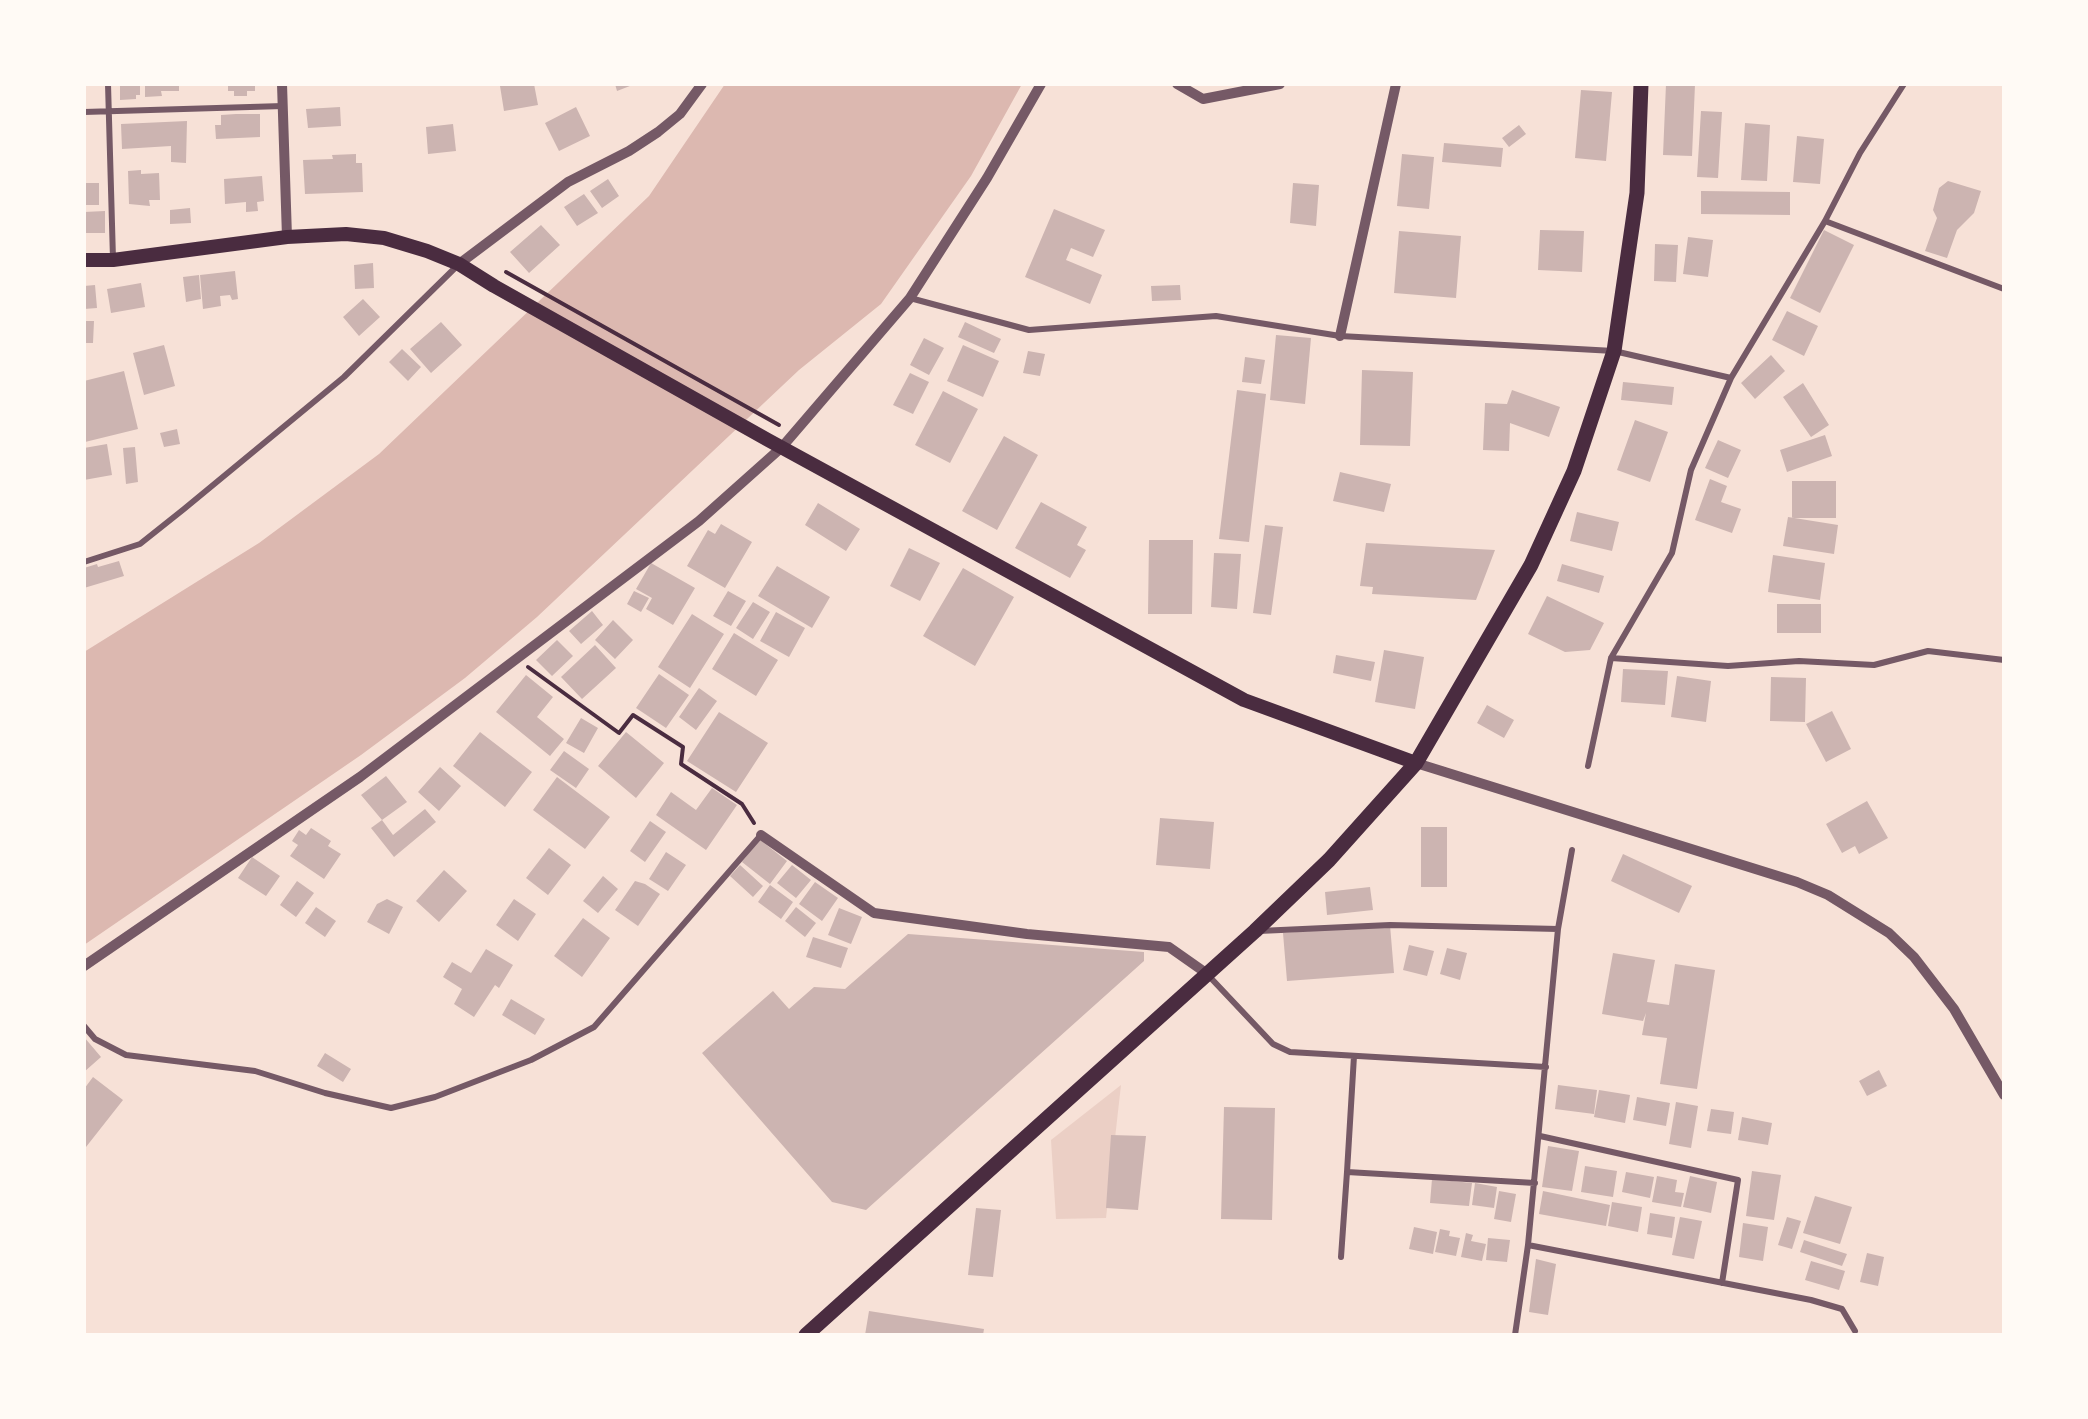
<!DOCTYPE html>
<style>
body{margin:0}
#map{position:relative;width:2088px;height:1419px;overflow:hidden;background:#f7e1d7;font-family:"DejaVu Sans",sans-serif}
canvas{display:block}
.frame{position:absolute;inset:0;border:86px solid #fffaf5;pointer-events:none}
</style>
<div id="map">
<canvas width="2088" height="1419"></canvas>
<div class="frame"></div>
</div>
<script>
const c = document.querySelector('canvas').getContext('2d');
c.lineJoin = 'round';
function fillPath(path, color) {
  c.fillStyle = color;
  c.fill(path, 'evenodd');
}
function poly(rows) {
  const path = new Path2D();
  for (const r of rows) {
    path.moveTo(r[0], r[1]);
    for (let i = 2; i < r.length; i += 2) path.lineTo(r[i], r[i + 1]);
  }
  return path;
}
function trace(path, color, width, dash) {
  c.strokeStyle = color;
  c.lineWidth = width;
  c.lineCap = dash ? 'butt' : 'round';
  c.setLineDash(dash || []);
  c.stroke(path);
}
const green = poly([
 [1121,1085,1106,1218,1056,1219,1051,1140]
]);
const water = poly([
 [725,84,1022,84,971,176,881,304,799,370,537,617,465,678,361,755,84,945,84,652,259,543,379,454,649,196]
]);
const building = poly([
 [120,84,140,84,140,95,136,95,136,99,120,100],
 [145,84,179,84,179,91,161,91,162,96,145,97],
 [228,84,255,84,255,91,247,91,247,96,234,96,234,91,228,91],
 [514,84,534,84,538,105,504,111,500,86],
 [615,84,635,84,617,91],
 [1666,84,1695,84,1692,156,1663,155],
 [1581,90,1612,92,1606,161,1575,158],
 [340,107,341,126,308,128,306,109],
 [576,107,590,136,559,151,545,123],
 [1701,111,1722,112,1718,178,1697,177],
 [236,114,260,114,260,137,216,139,215,125,221,125,221,115],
 [187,121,186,163,171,162,171,146,122,149,121,124],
 [1745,123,1770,125,1767,181,1741,180],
 [453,124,456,151,428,154,426,127],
 [1519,125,1526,134,1509,147,1502,138],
 [1797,136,1824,139,1820,184,1793,182],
 [1444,143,1503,148,1501,167,1442,162],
 [356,154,356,163,362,163,363,192,305,194,303,160,333,159,332,155],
 [1402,154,1434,157,1429,209,1397,206],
 [141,170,141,174,159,173,160,200,149,200,150,206,129,204,128,171],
 [262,176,264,201,257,202,258,211,246,212,246,202,225,204,224,179],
 [608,179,619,196,602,208,590,191],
 [1948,181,1981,191,1974,213,1957,230,1947,258,1925,251,1937,218,1933,210,1939,188],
 [84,183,99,183,99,205,84,205],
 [1293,183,1319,185,1316,226,1290,223],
 [1701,191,1790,192,1790,215,1701,214],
 [584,194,598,213,577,226,564,207],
 [190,208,191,223,170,224,170,210],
 [1054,209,1105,230,1093,257,1071,248,1066,260,1102,275,1090,304,1025,277],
 [105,211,105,233,84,233,84,212],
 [541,225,560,245,529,273,510,252],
 [1540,230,1584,231,1582,272,1538,270],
 [1824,230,1854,245,1820,313,1790,298],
 [1399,231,1461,236,1456,298,1394,293],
 [1688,237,1713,240,1708,277,1683,274],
 [1655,244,1678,245,1676,282,1654,281],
 [373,263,374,288,355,289,354,265],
 [235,271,238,299,232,300,230,295,220,296,221,306,203,309,200,275],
 [199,275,201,299,186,302,183,277],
 [141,283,145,307,111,313,107,289],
 [95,285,97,308,84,309,84,286],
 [1180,285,1181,300,1152,301,1151,286],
 [363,299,380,317,359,336,343,317],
 [1787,311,1818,326,1804,356,1772,340],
 [84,321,94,321,93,343,84,343],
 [441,322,462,345,431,373,410,349],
 [965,322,1001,339,994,353,958,337],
 [1276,335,1311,338,1305,404,1270,400],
 [924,338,944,348,929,375,910,365],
 [164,345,175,386,144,395,133,353],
 [963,345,999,361,983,397,947,381],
 [402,349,421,367,408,381,389,362],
 [1028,351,1045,354,1040,376,1023,373],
 [1771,355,1785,371,1755,399,1741,383],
 [1245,357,1265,360,1261,384,1242,382],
 [1362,370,1413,372,1410,446,1360,445],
 [124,371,138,429,85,442,84,381],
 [910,373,929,382,913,414,893,405],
 [1623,382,1674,387,1672,405,1621,400],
 [1803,383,1829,425,1811,437,1783,397],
 [1237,390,1266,394,1249,542,1219,539],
 [1512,390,1560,407,1549,437,1510,423,1509,451,1483,450,1485,403,1507,404],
 [943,391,978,409,950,463,915,445],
 [1635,420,1668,432,1650,482,1617,470],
 [177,429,180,444,164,447,160,433],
 [1825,435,1832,456,1787,472,1780,450],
 [1004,436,1038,455,997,530,962,511],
 [1718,440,1741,450,1728,478,1705,468],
 [107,444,112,475,84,480,84,448],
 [135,447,138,482,126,484,123,448],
 [1340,472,1391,484,1384,512,1333,501],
 [1710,479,1727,486,1721,502,1741,509,1732,533,1695,520],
 [1792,481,1836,481,1836,518,1792,518],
 [1041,502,1087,527,1077,545,1086,550,1070,578,1015,548],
 [818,503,860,529,846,551,805,525],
 [1577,512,1619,522,1612,551,1570,541],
 [1788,517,1838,525,1834,554,1783,546],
 [721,524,752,542,725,588,687,566,708,530,715,534],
 [1265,525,1283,527,1271,615,1253,613],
 [1149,540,1193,540,1192,614,1148,614],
 [1366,543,1495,550,1476,600,1372,594,1373,587,1360,586],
 [909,548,940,563,920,601,890,586],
 [1214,553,1241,554,1237,609,1211,607],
 [1773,555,1825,563,1820,600,1768,592],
 [119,561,124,576,84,588,84,568,97,564,98,567],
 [651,563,695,588,673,625,646,609,652,598,636,589],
 [1562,564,1604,576,1599,593,1557,581],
 [777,566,830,597,812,628,758,596],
 [963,568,1014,597,975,666,923,636],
 [634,591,649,598,641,612,627,604],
 [728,591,746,601,731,626,713,616],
 [1547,596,1604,623,1590,650,1565,652,1528,634],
 [753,602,770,612,753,639,736,628],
 [1777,604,1821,604,1821,633,1777,633],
 [592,611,603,625,581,644,569,631],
 [776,612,805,628,789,657,760,641],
 [692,614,724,634,690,688,658,667],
 [613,620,633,640,615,659,595,640],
 [734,633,778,660,756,696,712,669],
 [557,640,573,656,552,676,536,660],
 [595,645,616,668,582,699,561,677],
 [1384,650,1424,657,1415,709,1375,702],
 [1336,655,1375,662,1371,681,1333,673],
 [1623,669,1668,671,1665,705,1621,702],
 [659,674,689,695,666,728,636,708],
 [526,675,553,697,537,717,564,739,550,756,496,712],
 [1677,676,1711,681,1706,722,1671,717],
 [1771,677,1806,678,1805,722,1770,721],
 [699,688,717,701,696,730,679,717],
 [1487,705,1514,720,1504,738,1477,723],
 [1832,711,1851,749,1826,762,1806,724],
 [719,712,768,743,736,792,687,761],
 [581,718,598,728,584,753,566,743],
 [480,732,532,772,505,807,453,766],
 [626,732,664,763,636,798,598,766],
 [564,751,589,769,576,788,550,770],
 [440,767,461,786,439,811,418,792],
 [386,776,407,802,382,820,361,795],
 [557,777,610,817,585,849,533,810],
 [712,788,737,805,706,850,656,815,671,792,696,810],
 [1867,801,1888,838,1859,854,1855,846,1842,853,1826,824],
 [425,809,436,822,394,857,371,828,382,820,393,835],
 [1160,818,1214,822,1210,869,1156,865],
 [650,821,666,832,645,862,630,851],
 [1421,827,1447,827,1447,887,1421,887],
 [311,828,331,841,328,846,341,854,324,879,290,856,298,845,292,841,299,830,306,835],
 [759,839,787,861,770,884,742,862],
 [549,848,571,865,548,895,526,878],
 [666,852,686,865,668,891,649,879],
 [1623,854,1692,886,1679,913,1611,881],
 [252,857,280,876,266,896,238,878],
 [740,865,763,886,753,897,730,876],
 [792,865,811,880,796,898,777,883],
 [444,870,467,891,439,922,416,901],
 [603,876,618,889,598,913,583,901],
 [297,881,314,893,296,917,280,905],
 [635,881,645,884,660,894,638,926,615,910],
 [815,882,838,898,822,921,799,904],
 [770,885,793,902,781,919,758,902],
 [1370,887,1373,910,1327,915,1325,892],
 [387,899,403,907,389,934,367,922,377,904],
 [514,899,536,914,518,941,496,925],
 [316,907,336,921,325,937,305,923],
 [796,907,816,923,805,937,785,921],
 [839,908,862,917,851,944,828,935],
 [583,918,610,938,582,977,554,956],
 [1390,925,1394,973,1287,981,1283,933],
 [908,934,1144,952,1144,961,866,1210,832,1202,702,1053,773,991,789,1009,814,987,845,989],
 [813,937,848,948,841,968,806,957],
 [1409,945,1434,951,1427,976,1403,970],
 [1447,948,1467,953,1460,980,1440,974],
 [486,949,513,965,499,988,495,985,474,1017,454,1004,462,989,443,977,452,962,471,973],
 [1613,953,1655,960,1647,1002,1669,1005,1675,964,1715,970,1697,1089,1660,1084,1667,1038,1642,1035,1646,1013,1643,1021,1602,1014],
 [511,999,545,1019,535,1035,502,1015],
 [84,1037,101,1057,84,1072],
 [325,1053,351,1069,343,1082,317,1066],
 [1879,1070,1887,1086,1867,1096,1859,1081],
 [93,1077,123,1100,86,1147,84,1089],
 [1558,1085,1597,1090,1594,1114,1555,1109],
 [1599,1090,1630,1095,1625,1123,1594,1117],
 [1637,1097,1670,1103,1666,1126,1633,1120],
 [1676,1102,1698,1106,1691,1148,1669,1144],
 [1224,1107,1275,1108,1272,1220,1221,1219],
 [1711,1109,1734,1112,1731,1134,1707,1131],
 [1742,1117,1772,1123,1768,1145,1738,1140],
 [1111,1135,1146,1136,1138,1210,1106,1208],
 [1548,1146,1579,1151,1572,1191,1542,1187],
 [1585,1166,1617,1171,1613,1197,1581,1192],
 [1752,1171,1781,1175,1774,1220,1746,1216],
 [1626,1172,1654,1177,1650,1198,1622,1192],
 [1657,1176,1677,1180,1675,1192,1684,1193,1681,1207,1652,1202],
 [1690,1176,1717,1182,1711,1213,1683,1207],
 [1432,1179,1472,1183,1469,1206,1430,1203],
 [1475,1183,1497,1187,1494,1208,1472,1205],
 [1499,1191,1516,1194,1511,1222,1494,1219],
 [1543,1191,1610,1205,1606,1226,1539,1214],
 [1815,1196,1852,1207,1840,1244,1803,1233],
 [1612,1202,1642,1207,1638,1232,1608,1226],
 [976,1208,1001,1210,993,1277,968,1275],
 [1650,1213,1675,1217,1672,1238,1647,1234],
 [1680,1217,1702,1221,1694,1259,1672,1255],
 [1787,1217,1801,1221,1792,1249,1778,1245],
 [1743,1223,1768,1227,1763,1261,1739,1257],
 [1414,1227,1437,1232,1433,1254,1409,1249],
 [1440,1229,1450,1231,1449,1236,1460,1238,1456,1256,1435,1252],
 [1466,1233,1473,1235,1471,1241,1486,1244,1482,1261,1461,1257],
 [1488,1238,1510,1240,1507,1262,1486,1260],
 [1804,1240,1847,1254,1842,1266,1800,1252],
 [1867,1253,1884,1257,1878,1286,1860,1282],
 [1536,1259,1556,1264,1548,1315,1529,1312],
 [1811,1261,1845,1271,1839,1290,1805,1280],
 [869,1311,984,1329,983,1335,865,1335]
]);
const path = poly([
 [506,272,779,425],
 [528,667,619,733,633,715,683,747,681,764,742,804,754,823]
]);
const minor = poly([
 [108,84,113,259],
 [84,112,283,106],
 [1825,221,2004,289],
 [910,298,1029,330,1216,316,1340,336,1614,351,1731,378],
 [84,562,140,544,184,509,344,377,458,265],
 [1611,658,1728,666,1799,661,1874,665,1928,651,2004,660],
 [1588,766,1611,658,1672,553,1691,470,1731,378,1825,221,1860,153,1904,84],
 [1259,931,1390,925,1558,929],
 [1207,974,1273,1044,1290,1052,1546,1067],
 [84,1026,95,1039,126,1055,255,1071,325,1093,391,1108,435,1097,531,1060,594,1027,761,835],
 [1354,1056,1347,1172,1535,1183],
 [1540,1136,1738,1180,1722,1283],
 [1528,1245,1811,1300,1842,1309,1855,1331],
 [1341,1257,1347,1172],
 [1515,1335,1528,1245,1558,929,1572,850]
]);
const tertiary = poly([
 [282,84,287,237],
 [1177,84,1203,99,1280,84],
 [459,264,568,182,629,151,658,132,680,114,702,84],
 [1340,336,1396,84],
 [1416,763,1797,882,1828,895,1889,933,1914,957,1954,1009,2004,1095],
 [761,835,874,913,1027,934,1169,947,1206,973],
 [84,966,360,777,699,521,782,447,910,298,987,178,1041,84]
]);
const primary = poly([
 [84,260,113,260,287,237,346,234,384,238,427,251,459,264,494,286,768,440,1244,700,1416,763]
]);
const trunk = poly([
 [806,1335,1255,931,1329,860,1416,763,1531,565,1574,471,1614,351,1637,193,1641,84]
]);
fillPath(green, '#ebcfc5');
fillPath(water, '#dcb8b0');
fillPath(building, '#ccb4b1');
trace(path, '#4a2c40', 4);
trace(minor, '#755966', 6);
trace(tertiary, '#755966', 10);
trace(primary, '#4a2c40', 14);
trace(trunk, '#4a2c40', 15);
</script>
